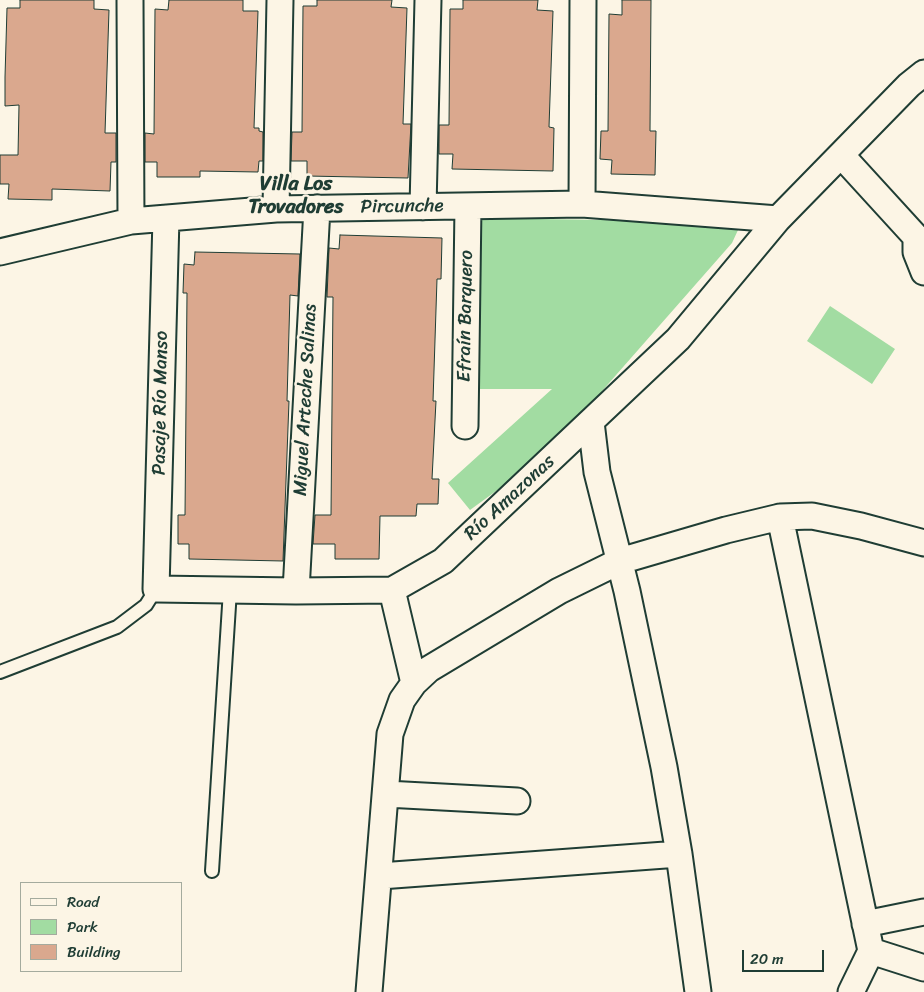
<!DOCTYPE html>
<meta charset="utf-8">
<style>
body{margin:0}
#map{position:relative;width:924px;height:992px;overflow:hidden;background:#fcf5e5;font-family:Sriracha,sans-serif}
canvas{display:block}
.legend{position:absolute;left:20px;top:882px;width:162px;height:90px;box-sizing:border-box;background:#fcf5e5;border:1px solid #a4ab9e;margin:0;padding:6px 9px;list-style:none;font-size:15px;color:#1f3d34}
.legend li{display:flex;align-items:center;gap:10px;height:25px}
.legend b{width:25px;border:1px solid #a4ab9e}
.scale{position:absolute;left:742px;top:950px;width:82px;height:22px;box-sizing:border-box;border:2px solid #1f3d34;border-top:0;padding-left:6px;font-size:15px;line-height:18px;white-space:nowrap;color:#1f3d34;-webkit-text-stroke:4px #fcf5e5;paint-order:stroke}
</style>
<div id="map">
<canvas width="924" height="992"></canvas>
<ul class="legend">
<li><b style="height:6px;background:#fcf5e5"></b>Road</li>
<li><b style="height:14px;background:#a2dca2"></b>Park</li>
<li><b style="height:14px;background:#daa88e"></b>Building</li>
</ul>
<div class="scale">20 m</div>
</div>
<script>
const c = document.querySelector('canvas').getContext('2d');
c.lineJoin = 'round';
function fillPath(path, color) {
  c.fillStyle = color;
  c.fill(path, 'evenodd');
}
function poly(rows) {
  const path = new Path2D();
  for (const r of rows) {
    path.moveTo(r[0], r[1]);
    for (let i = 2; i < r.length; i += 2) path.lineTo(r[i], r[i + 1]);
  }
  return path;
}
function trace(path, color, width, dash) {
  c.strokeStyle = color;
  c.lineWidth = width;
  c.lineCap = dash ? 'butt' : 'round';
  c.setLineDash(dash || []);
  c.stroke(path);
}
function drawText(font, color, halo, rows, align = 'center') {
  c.font = font + ' Sriracha,sans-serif';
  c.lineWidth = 5;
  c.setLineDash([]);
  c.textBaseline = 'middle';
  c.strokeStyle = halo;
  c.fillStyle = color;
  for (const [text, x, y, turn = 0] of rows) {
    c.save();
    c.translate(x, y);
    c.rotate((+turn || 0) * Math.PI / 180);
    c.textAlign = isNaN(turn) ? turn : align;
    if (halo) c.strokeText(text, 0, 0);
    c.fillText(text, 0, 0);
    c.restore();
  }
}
const green = poly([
 [476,218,732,222,738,230,732,243,602,391,591,422,470,510,448,483,552,389,475,389],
 [830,306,895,349,872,384,807,341]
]);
const building = poly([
 [20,0,94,0,94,9,109,10,105,133,116,133,116,162,111,162,110,191,52,189,52,200,8,199,9,184,0,184,0,155,18,155,19,105,5,106,5,77,7,8,20,8,20,0],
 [169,0,243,0,243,11,258,11,254,128,259,128,259,131,263,132,263,161,259,161,258,172,200,171,200,177,157,177,157,162,145,162,145,133,154,134,155,9,168,10,169,0],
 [317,0,392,0,391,7,407,8,403,124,411,124,408,178,307,176,307,161,291,161,292,132,302,132,303,6,317,6,317,0],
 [463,0,538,0,537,10,553,11,549,127,554,128,553,171,452,169,453,154,439,154,439,125,449,125,450,9,463,9,463,0],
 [622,0,651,0,650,131,656,131,655,175,611,174,612,160,600,159,601,131,608,131,609,14,622,15,622,0],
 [340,235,442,238,441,279,437,279,433,401,436,401,432,479,439,479,438,504,417,504,416,516,380,516,379,559,335,559,335,544,313,544,315,515,331,515,333,297,327,297,329,248,339,249,340,235],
 [195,252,300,254,298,296,290,295,287,401,289,401,283,561,189,559,189,544,178,544,178,515,185,515,187,293,183,293,184,264,194,265,195,252]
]);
const service = poly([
 [0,672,117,627,146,605,156,589],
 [212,871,230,590]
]);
const minor = poly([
 [130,0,131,221],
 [842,156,916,237,916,252,924,272],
 [582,204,583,0],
 [423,207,428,0],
 [276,209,280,0],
 [166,218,156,589,296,591,392,590,443,561,678,339,778,219,909,85,924,73],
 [0,252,131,221,276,209,582,204,778,219],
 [591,422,597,472,627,591,664,767,679,854,698,992],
 [465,426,468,206],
 [780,517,871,951,851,992],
 [392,590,414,683],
 [296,591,317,208],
 [386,794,517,801],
 [380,876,679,854],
 [865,924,924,912],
 [871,951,924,968],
 [369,992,390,734,402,700,414,683,429,669,559,591,620,561,726,530,780,517,812,516,861,526,924,543]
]);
const streetNames = [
 ["Pircunche",402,207,-1],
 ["Efraín Barquero",466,316,-89],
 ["Miguel Arteche Salinas",306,400,-87],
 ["Pasaje Río Manso",161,403,-89],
 ["Río Amazonas",510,498,-43]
];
const neighbourhoodNames = [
 ["Villa Los",296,185],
 ["Trovadores",296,208]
];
fillPath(green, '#a2dca2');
fillPath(building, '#daa88e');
trace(building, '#1f3d34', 1);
trace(service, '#1f3d34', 16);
trace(minor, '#1f3d34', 29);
trace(service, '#fcf5e5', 12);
trace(minor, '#fcf5e5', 25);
drawText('19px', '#1f3d34', '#fcf5e5', streetNames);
drawText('bold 20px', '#1f3d34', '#fcf5e5', neighbourhoodNames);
</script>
